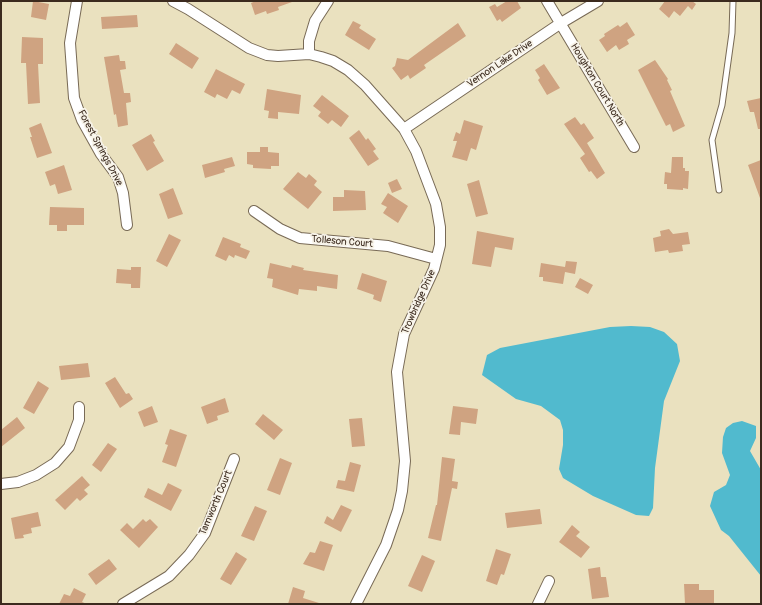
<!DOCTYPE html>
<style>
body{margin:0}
#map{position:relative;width:762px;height:605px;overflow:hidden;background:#eae1bf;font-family:Pangolin,sans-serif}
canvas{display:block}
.frame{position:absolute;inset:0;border:2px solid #3b2a1e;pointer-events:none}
</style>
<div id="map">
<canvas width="762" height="605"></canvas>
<div class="frame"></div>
</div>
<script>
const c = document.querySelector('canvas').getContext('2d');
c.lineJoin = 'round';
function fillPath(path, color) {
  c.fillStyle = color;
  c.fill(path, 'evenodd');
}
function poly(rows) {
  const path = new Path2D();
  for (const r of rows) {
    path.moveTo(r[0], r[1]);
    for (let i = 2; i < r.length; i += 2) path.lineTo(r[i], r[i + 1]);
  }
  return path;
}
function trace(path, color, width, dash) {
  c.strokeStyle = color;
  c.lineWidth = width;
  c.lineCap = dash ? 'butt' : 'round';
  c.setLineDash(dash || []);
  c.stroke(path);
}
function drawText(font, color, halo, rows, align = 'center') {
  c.font = font + ' Pangolin,sans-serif';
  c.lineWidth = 3.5;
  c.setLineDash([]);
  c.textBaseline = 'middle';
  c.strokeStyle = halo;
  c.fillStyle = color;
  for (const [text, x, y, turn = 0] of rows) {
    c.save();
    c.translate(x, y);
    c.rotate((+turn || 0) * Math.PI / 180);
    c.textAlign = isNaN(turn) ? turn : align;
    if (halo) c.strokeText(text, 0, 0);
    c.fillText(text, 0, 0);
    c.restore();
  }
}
const water = poly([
 [631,326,650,327,664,332,677,344,680,361,664,401,655,468,653,508,649,516,636,515,593,496,563,478,559,469,563,445,563,430,560,420,541,406,516,399,482,375,487,355,500,348,610,327],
 [742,421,756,426,756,438,750,451,761,470,761,576,729,536,721,530,710,506,714,492,726,485,730,475,722,453,723,437,726,428,733,423]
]);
const building = poly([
 [33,1,49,4,46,20,31,17],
 [256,1,292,1,292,2,278,7,279,10,267,14,266,11,255,15,251,3],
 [507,1,517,1,521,8,502,22,500,19,497,21,489,7,495,4,497,7],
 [665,1,692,1,696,4,692,10,688,6,680,16,674,11,669,18,659,9],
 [137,15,138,27,102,29,101,17],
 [353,21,361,25,359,28,376,39,369,50,345,35],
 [627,22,635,35,627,40,629,44,619,50,616,45,607,52,599,40,605,36,604,34,618,25,620,27],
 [458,23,466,36,424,65,426,68,410,79,408,75,401,80,392,68,395,66,397,58,408,60],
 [22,37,43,38,43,64,38,64,40,103,28,104,26,63,21,63],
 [176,43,199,58,192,69,169,54],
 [119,55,120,61,125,61,126,69,120,70,124,93,130,93,131,102,126,103,128,125,118,127,116,114,114,115,104,57],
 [655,60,668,79,667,80,672,90,670,91,685,126,673,132,670,124,666,126,638,70],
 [544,64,560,88,547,95,538,80,540,78,535,70],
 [216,69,245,84,240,94,232,90,227,99,217,94,215,98,204,92],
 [267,89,301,95,299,114,278,112,278,119,268,118,269,111,264,110],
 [322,95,349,116,341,127,332,120,328,124,318,116,321,112,313,106],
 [761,98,761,129,758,129,754,112,750,112,747,101],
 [575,117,581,125,584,123,594,138,587,143,605,173,597,179,591,171,589,172,580,158,585,154,564,124],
 [464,120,483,126,476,150,471,148,467,161,452,157,457,141,453,141,456,132,460,134],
 [41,123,52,153,37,158,30,137,32,137,29,128],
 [359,130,366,140,368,138,376,149,373,151,379,159,368,166,349,138],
 [151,134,155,141,153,142,164,161,147,171,132,145],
 [260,147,268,147,268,152,279,153,279,166,271,166,271,169,253,168,253,165,247,164,247,152,260,152],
 [232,157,235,166,224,169,225,172,205,178,202,165],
 [672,157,683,157,683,168,685,168,685,171,689,171,688,189,683,188,683,190,667,189,667,184,664,184,665,172,671,173],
 [761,160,761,198,760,198,748,165],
 [64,165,72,190,58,194,55,184,50,186,45,172],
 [298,172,306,178,309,174,317,181,314,185,322,192,308,209,283,189],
 [397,179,402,189,392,193,388,183],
 [479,180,488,214,476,217,467,184],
 [173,188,183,214,168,219,159,194],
 [344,190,365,191,366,210,333,211,333,197,344,197],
 [388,193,408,206,398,223,383,213,387,207,381,204],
 [50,207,84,208,84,225,67,225,67,231,57,231,57,225,49,225],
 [669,229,673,234,688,232,690,244,682,245,683,251,669,253,668,250,655,252,653,238,661,236,660,231],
 [477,231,514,238,512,250,495,247,491,267,472,264],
 [169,234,181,240,167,267,156,261],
 [223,237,241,244,240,247,250,251,246,259,235,255,234,258,229,255,226,261,215,256],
 [566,261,577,262,575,274,565,272,563,284,543,281,543,277,539,277,541,263,565,267],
 [270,263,291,268,292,265,304,268,303,270,338,275,337,289,317,286,317,291,299,289,298,295,272,287,273,279,267,278],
 [131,267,141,267,140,288,131,288,131,284,116,283,117,269,131,270],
 [362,273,387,281,381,302,373,299,374,295,357,289],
 [580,278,593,285,588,294,575,287],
 [88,363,90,377,61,380,59,366],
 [115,377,126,394,129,393,133,399,120,408,105,383],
 [38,381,49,388,34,414,23,408],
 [225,398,229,412,217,416,218,420,207,424,201,407],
 [152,406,158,422,144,427,138,412],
 [453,406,478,409,476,424,461,422,460,435,449,434],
 [263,414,283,430,274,440,255,424],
 [17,417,25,428,1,447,1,430],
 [362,418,365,446,352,447,349,419],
 [170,429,187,435,176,467,162,462,168,445,165,444],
 [108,443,117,449,101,472,92,465],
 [442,457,455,459,452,481,458,482,457,489,452,488,441,541,428,538,436,505,437,505],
 [280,458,292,463,280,495,267,490],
 [350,462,361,465,354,492,336,488,338,480,345,481],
 [82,476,90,485,84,490,88,494,80,501,77,498,65,510,55,500],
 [168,483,182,490,171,511,144,497,148,488,162,495],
 [341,505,352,510,341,532,324,523,327,516,333,520],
 [255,506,267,511,254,541,241,536],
 [540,509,542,524,507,528,505,513],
 [38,512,41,526,31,528,32,533,23,535,24,538,15,539,11,518],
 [143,519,146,522,150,519,158,527,139,548,120,530,127,523,133,529],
 [572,525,580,532,576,536,590,547,581,558,559,542],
 [320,541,333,545,324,571,303,564,310,552,315,553],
 [496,549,511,554,504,575,501,574,497,585,486,581],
 [236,552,247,559,231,585,220,579],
 [422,555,435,561,422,592,408,586],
 [109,559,117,569,96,585,88,574],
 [600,567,601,577,606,577,609,597,592,599,588,569],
 [684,584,699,584,699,590,714,590,714,604,685,604],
 [293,587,305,591,303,598,319,603,318,604,288,604],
 [74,588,86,594,82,602,87,604,59,604,64,594,70,596]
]);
const service = poly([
 [719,190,712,140,722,105,732,33,733,1]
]);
const minor = poly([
 [77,1,70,43,74,98,82,120,101,154,118,177,123,193,127,225],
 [173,1,188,9,249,48,267,55,278,56,309,54,321,57,333,61,348,70,365,85,404,129,416,151,436,204,440,227,440,245,434,269,404,334,399,361,397,372,405,461,402,491,398,510,386,545,356,604],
 [547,1,634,147],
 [309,54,309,41,315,21,328,1],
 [404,129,561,23,598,1],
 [254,211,280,229,300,238,388,246,436,259],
 [1,484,18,482,36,475,55,463,69,447,79,420,79,407],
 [123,604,169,576,189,555,205,533,234,459],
 [538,604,549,581]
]);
const streetNames = [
 ["Vernon Lake Drive",500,64,-34],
 ["Houghton Court North",597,85,59],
 ["Forest Springs Drive",100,148,62],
 ["Tolleson Court",342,242,5],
 ["Trowbridge Drive",419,302,-66],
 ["Tamworth Court",216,503,-67]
];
fillPath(water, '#51bace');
fillPath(building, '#cfa381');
trace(service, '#786a56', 7);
trace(minor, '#786a56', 12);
trace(service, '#fff', 5);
trace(minor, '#fff', 10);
drawText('10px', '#3b2a1e', '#f7f3e8', streetNames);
</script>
